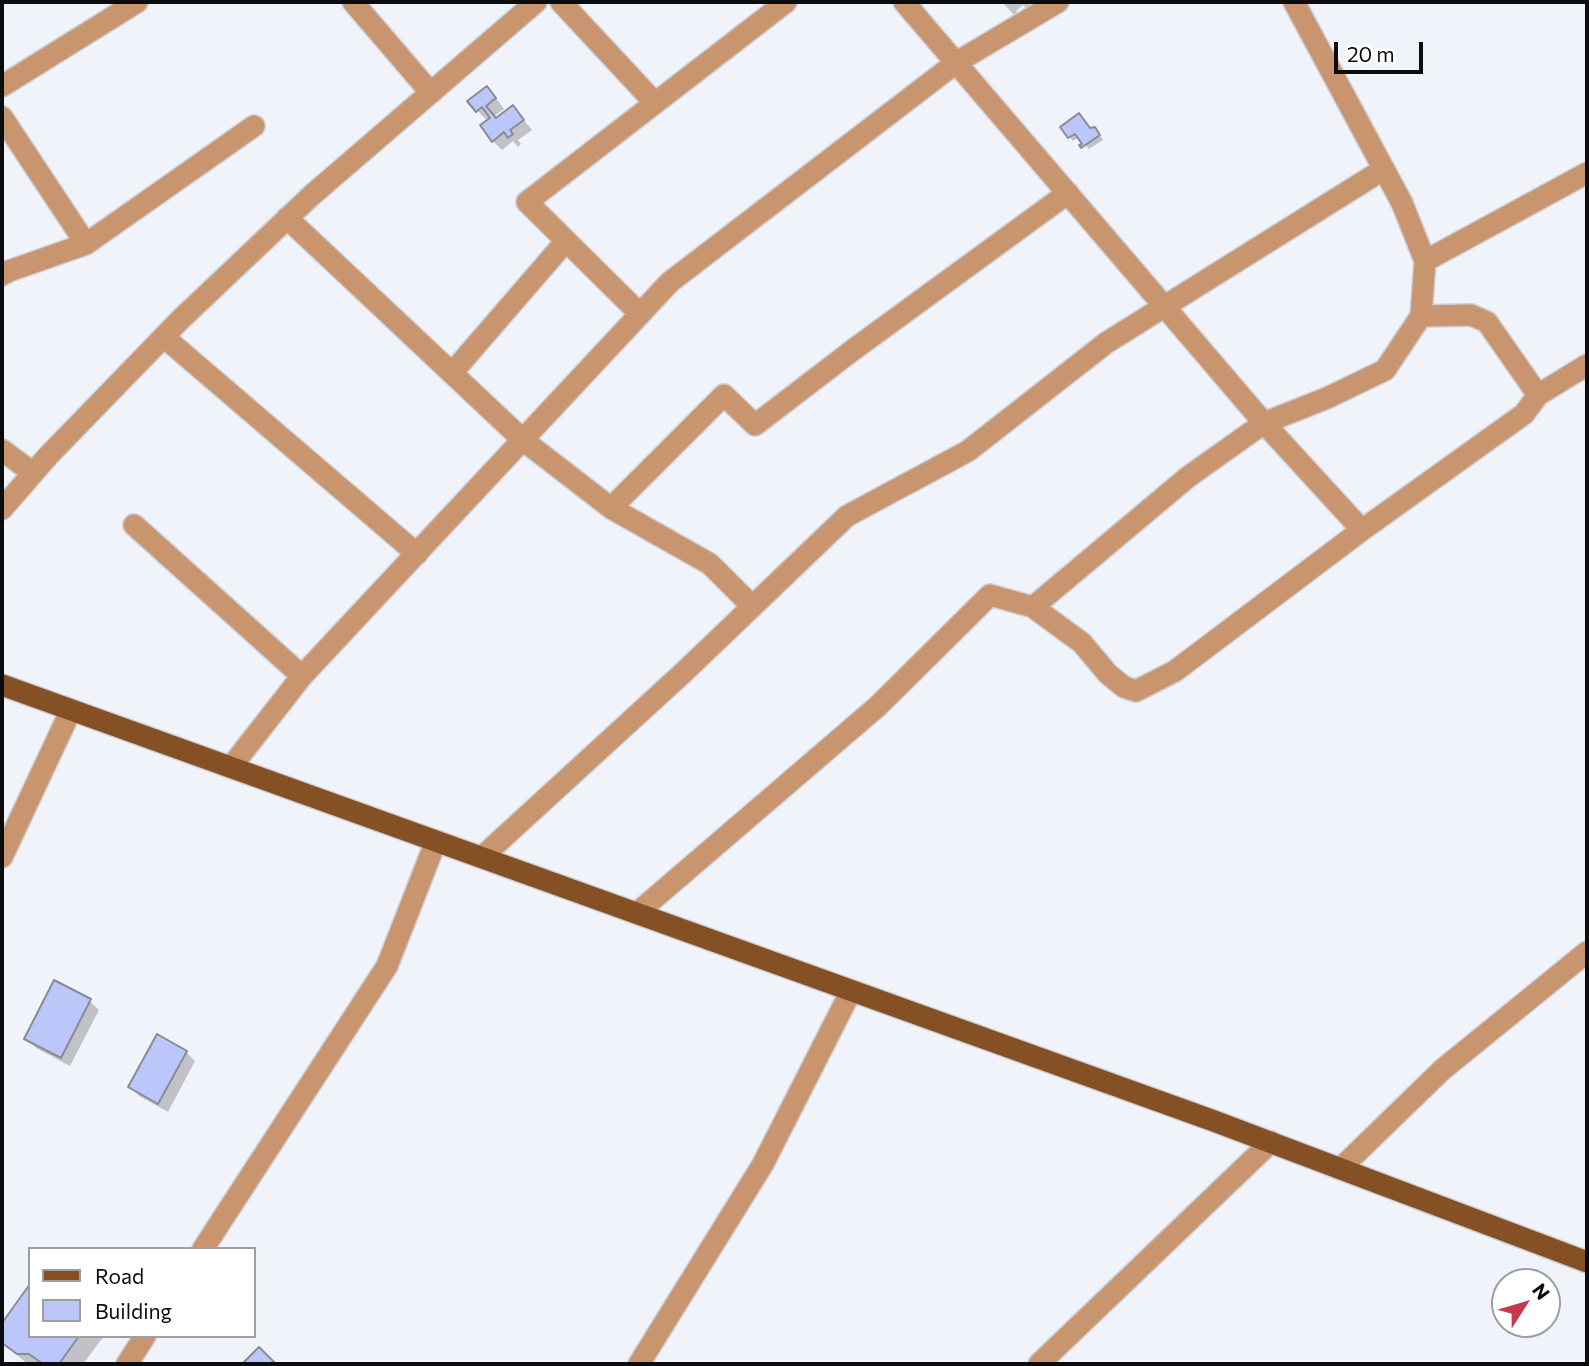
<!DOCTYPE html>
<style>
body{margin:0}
#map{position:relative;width:1589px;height:1366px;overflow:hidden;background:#f1f3fa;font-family:Commissioner,sans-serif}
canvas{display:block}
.frame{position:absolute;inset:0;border:4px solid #0b0c0e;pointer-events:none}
.legend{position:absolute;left:28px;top:1247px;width:228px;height:91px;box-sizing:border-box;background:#fff;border:2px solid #9d9e9f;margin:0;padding:9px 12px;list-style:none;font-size:21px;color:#0b0c0e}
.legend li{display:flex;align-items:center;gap:14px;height:35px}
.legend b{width:35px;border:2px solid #9d9e9f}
.north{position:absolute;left:1491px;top:1268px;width:70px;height:70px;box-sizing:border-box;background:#fff;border:2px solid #9d9e9f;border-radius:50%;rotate:53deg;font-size:19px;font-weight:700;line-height:28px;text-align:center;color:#0b0c0e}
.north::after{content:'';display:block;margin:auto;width:24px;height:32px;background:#c8384d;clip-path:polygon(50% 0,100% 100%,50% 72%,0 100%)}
.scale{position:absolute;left:1334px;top:42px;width:89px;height:32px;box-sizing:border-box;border:4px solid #0b0c0e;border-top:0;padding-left:9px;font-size:21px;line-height:24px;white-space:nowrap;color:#0b0c0e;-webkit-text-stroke:5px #fff;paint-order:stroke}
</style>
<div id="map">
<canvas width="1589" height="1366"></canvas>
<div class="frame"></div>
<ul class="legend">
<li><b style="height:9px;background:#865025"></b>Road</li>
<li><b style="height:19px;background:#bbc7fa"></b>Building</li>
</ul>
<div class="north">N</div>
<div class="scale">20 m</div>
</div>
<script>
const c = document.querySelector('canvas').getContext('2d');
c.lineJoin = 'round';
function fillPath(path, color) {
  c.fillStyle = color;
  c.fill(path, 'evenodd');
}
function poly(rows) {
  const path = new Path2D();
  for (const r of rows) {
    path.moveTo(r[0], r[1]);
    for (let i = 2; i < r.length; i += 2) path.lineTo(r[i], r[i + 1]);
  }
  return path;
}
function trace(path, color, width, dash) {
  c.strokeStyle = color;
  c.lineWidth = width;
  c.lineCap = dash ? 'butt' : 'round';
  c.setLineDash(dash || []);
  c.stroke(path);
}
const shadow = poly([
 [1002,2,1038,2,1028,10,1023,5,1016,11,1020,15,1017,18],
 [496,98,504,109,494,116,497,119,513,107,532,130,518,140,521,144,518,147,513,141,502,150,493,141,488,122,469,101],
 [1062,128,1091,130,1099,134,1103,140,1089,149,1079,137,1073,141],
 [89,1000,99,1010,70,1066,36,1048,26,1038],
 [186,1052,195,1061,168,1112,139,1096,130,1086],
 [30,1287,30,1336,104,1336,83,1364,28,1364,2,1343,2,1326]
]);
const building = poly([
 [487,86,496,98,486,106,496,118,513,105,524,120,510,130,513,134,508,138,504,132,492,142,480,125,490,118,482,107,476,112,467,101,487,86],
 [1079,113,1090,128,1095,127,1100,135,1081,148,1079,145,1082,144,1075,134,1068,138,1060,127,1079,113],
 [54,980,91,999,61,1058,24,1039,54,980],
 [157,1034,187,1051,158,1104,128,1087,157,1034],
 [30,1284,30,1336,79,1336,59,1364,43,1364,29,1354,17,1354,2,1343,2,1323,30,1284],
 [259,1347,276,1364,244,1364,243,1363,259,1347]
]);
const street = poly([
 [353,2,431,93],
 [561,2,655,103],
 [904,2,1264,423,1362,530],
 [2,86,137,2],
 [2,117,86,244],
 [287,218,523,440,611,508,724,395,755,425,853,350,1068,193],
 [1425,261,1587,173],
 [2,275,9,271,86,244,254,126],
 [640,314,527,202,786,2],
 [1421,316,1471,315,1487,322,1538,395],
 [164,337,417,554],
 [452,373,566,241],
 [2,450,33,473],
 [611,508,710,564,752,606],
 [2,509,48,456,180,320,312,195,536,2],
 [134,525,302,676],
 [1033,607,1082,643,1108,674,1124,687,1136,691,1175,671,1362,530,1524,414,1538,395,1587,365],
 [231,767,302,676,670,282,957,62,1058,2],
 [2,857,71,710],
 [482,857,684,672,847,516,968,451,1106,343,1384,169],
 [637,913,878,706,990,595,1033,607,1188,477,1264,423,1327,398,1385,370,1421,316,1425,261,1402,203,1294,2],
 [1340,1169,1442,1070,1587,952],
 [203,1249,387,966,436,841],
 [127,1364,145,1336],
 [639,1364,763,1164,851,991],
 [1039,1364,1271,1142]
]);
const primary = poly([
 [2,685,1214,1121,1587,1262]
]);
fillPath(shadow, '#0003');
fillPath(building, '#bbc7fa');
trace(building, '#8a8b92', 2);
trace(street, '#ccced4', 24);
trace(primary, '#ccced4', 24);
trace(street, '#c9956f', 21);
trace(primary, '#865025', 21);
</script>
